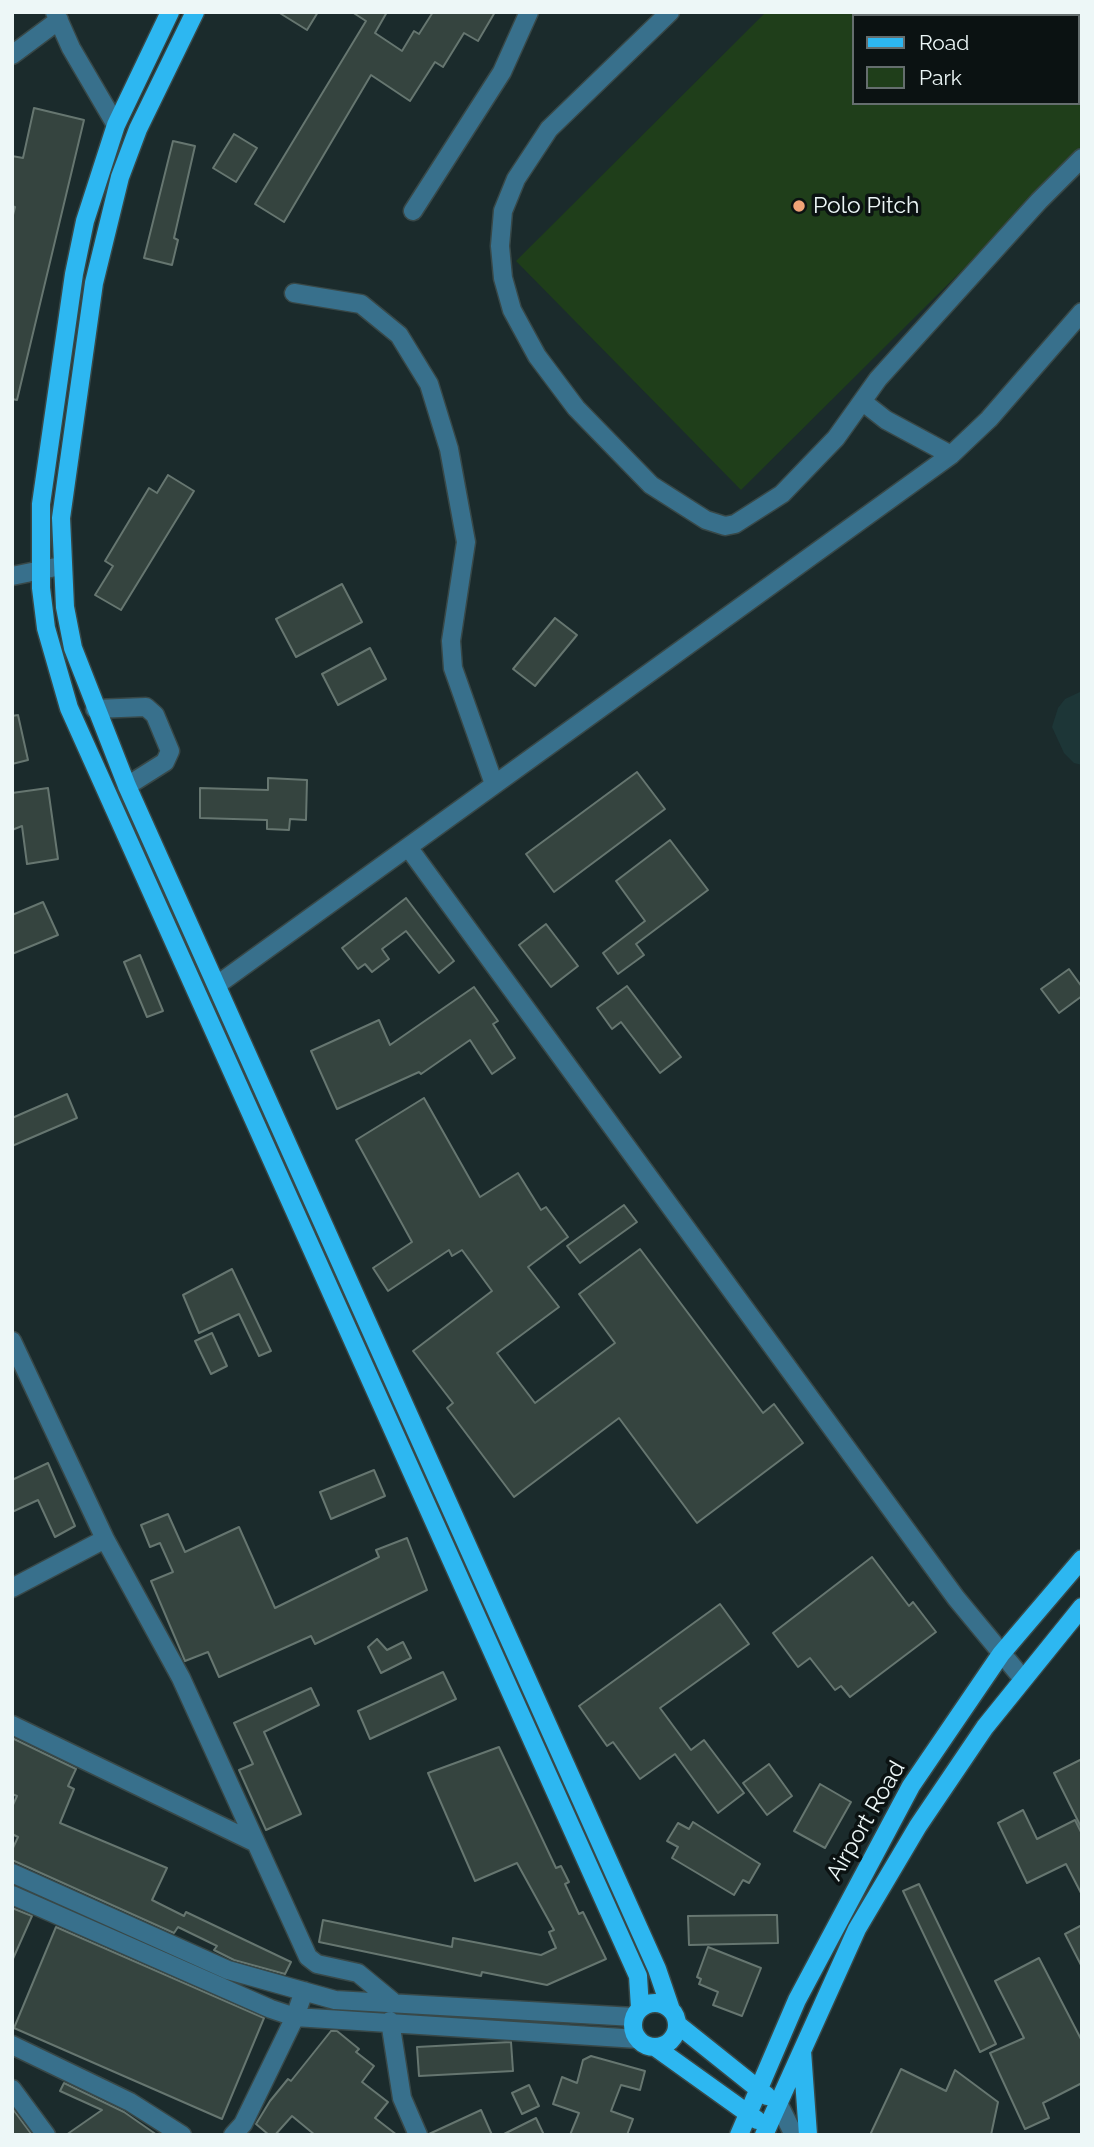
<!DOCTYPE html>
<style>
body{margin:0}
#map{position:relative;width:1094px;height:2147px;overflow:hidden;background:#1b2b2c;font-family:Raleway,sans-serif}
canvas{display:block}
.frame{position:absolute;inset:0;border:14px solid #edf7f7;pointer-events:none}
.legend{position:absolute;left:852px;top:14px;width:228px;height:91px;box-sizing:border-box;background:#0b1212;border:2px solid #656e6e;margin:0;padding:9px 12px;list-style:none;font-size:21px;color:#edf7f7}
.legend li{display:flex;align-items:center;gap:14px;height:35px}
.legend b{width:35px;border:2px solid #656e6e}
</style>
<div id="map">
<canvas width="1094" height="2147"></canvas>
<div class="frame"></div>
<ul class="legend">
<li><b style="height:9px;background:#2db7f1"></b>Road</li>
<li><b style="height:19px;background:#1f3e1a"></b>Park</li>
</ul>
</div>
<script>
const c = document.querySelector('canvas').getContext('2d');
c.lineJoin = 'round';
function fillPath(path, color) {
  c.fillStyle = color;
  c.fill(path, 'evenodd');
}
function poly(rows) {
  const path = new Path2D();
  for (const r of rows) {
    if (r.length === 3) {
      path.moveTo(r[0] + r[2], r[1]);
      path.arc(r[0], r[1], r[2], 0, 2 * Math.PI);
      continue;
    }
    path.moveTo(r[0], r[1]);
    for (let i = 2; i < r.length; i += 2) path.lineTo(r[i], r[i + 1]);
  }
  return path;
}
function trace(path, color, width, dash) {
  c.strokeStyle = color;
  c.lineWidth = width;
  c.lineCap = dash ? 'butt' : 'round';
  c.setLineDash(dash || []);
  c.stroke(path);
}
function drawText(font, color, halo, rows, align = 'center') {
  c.font = font + ' Raleway,sans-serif';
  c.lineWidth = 7;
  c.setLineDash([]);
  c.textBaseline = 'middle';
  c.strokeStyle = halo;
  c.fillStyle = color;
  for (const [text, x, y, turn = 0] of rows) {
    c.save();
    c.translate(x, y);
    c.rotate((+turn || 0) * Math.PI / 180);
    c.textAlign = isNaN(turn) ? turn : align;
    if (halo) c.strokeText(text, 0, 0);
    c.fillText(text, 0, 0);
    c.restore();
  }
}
const built = poly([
 [1082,691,1082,765,1074,763,1064,753,1052,727,1058,708,1065,699]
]);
const green = poly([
 [766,12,1072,12,1075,16,854,16,854,103,1078,103,1078,19,1082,22,1082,151,741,490,516,261]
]);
const building = poly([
 [278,12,318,12,307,30,278,12],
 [352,12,387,12,375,33,402,51,414,31,419,34,433,12,495,12,478,41,464,33,443,67,435,62,410,101,371,75,284,222,255,204,366,21,352,12],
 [34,108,84,120,17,400,12,399,12,219,15,207,12,206,12,156,23,158,34,108],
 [234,134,257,148,236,182,213,168,234,134],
 [173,141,195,146,174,238,178,240,172,265,144,258,173,141],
 [168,475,194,491,121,610,95,595,113,566,105,561,149,488,157,493,168,475],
 [342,584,362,622,296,657,276,619,342,584],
 [555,618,577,635,535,686,513,669,555,618],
 [370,648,386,679,338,705,322,674,370,648],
 [18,715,28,760,12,764,12,716,18,715],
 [637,772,665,809,554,892,526,854,637,772],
 [268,778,307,780,306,820,290,819,289,830,267,829,267,820,200,818,200,788,268,790,268,778],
 [48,788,58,859,27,864,22,826,12,830,12,793,48,788],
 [670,840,708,890,636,944,644,955,618,974,603,953,645,921,616,881,670,840],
 [406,898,454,961,439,973,406,931,382,949,389,959,372,972,365,964,358,969,342,948,406,898],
 [43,902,58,935,12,954,12,915,43,902],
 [546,924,578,966,551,987,519,945,546,924],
 [140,955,163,1011,147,1017,124,962,140,955],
 [1069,969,1082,987,1082,996,1059,1013,1041,989,1069,969],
 [627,986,681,1057,660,1073,621,1022,612,1029,597,1008,627,986],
 [474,987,498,1021,493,1024,515,1058,492,1074,470,1040,421,1074,419,1072,337,1109,311,1051,379,1020,390,1045,474,987],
 [67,1094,77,1118,12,1146,12,1118,67,1094],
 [424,1098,480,1197,518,1173,541,1210,546,1207,568,1237,528,1267,559,1307,497,1353,535,1403,615,1343,579,1294,640,1249,763,1413,774,1404,803,1443,697,1523,619,1418,514,1497,447,1408,453,1403,413,1351,492,1291,462,1250,452,1256,449,1250,388,1291,373,1268,412,1242,356,1140,424,1098],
 [624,1205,637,1222,580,1263,567,1246,624,1205],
 [232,1269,271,1351,259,1356,239,1314,199,1333,183,1295,232,1269],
 [212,1333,227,1366,211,1374,195,1341,212,1333],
 [48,1463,75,1526,55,1537,38,1500,12,1512,12,1480,48,1463],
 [374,1470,385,1496,331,1519,320,1492,374,1470],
 [168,1514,185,1552,239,1527,275,1608,379,1557,376,1550,407,1538,427,1590,315,1644,311,1636,219,1677,208,1652,185,1661,151,1581,173,1572,160,1543,150,1547,141,1525,168,1514],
 [872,1557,909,1606,913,1602,936,1632,850,1697,841,1686,835,1690,810,1658,798,1667,773,1633,872,1557],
 [720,1604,749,1644,660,1708,691,1750,704,1740,744,1793,718,1813,675,1754,640,1779,613,1742,607,1746,579,1706,720,1604],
 [377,1639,387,1650,403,1642,411,1658,381,1673,368,1647,377,1639],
 [443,1672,456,1699,370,1739,358,1711,443,1672],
 [311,1688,319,1705,264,1732,301,1814,266,1830,239,1770,253,1764,234,1723,311,1688],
 [12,1738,76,1769,68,1786,74,1789,60,1823,167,1868,152,1900,184,1916,186,1912,291,1962,285,1974,234,1960,214,1950,217,1946,178,1927,174,1933,12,1860,12,1850,18,1837,12,1834,12,1807,17,1796,12,1794,12,1738],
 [499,1747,556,1868,561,1866,569,1882,565,1884,579,1914,583,1912,606,1959,547,1985,482,1972,481,1976,319,1942,323,1920,452,1947,453,1938,541,1955,556,1948,549,1932,554,1930,517,1863,475,1881,428,1773,499,1747],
 [1082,1759,1082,1829,1054,1773,1082,1759],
 [769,1764,792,1796,767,1815,743,1783,769,1764],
 [820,1784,851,1802,825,1848,794,1831,820,1784],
 [1023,1810,1037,1839,1075,1820,1082,1834,1082,1895,1066,1864,1027,1883,998,1823,1023,1810],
 [693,1822,760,1864,749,1883,743,1880,734,1895,672,1858,678,1847,667,1841,678,1823,689,1829,693,1822],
 [919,1884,996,2044,980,2052,903,1891,919,1884],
 [12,1908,32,1916,12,1961,12,1908],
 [769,1915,777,1915,778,1943,689,1945,688,1916,769,1915],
 [1082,1925,1082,1967,1065,1934,1082,1925],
 [56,1927,264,2018,222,2119,14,2028,56,1927],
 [708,1947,761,1968,742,2016,713,2005,718,1992,699,1984,701,1979,697,1977,708,1947],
 [1039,1958,1082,2041,1082,2083,1043,2103,1049,2118,1025,2129,990,2053,1024,2038,995,1981,1039,1958],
 [331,2031,337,2031,359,2049,356,2052,374,2066,362,2082,388,2102,375,2118,397,2135,315,2135,292,2116,275,2135,269,2135,256,2124,270,2101,288,2079,291,2081,331,2031],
 [511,2042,513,2071,419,2076,417,2047,511,2042],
 [591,2056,645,2071,640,2090,621,2085,611,2111,633,2119,627,2135,570,2135,579,2113,553,2104,562,2077,577,2083,583,2060,591,2056],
 [901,2069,946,2091,955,2070,998,2102,991,2135,870,2135,901,2069],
 [64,2083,124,2112,157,2135,66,2135,102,2110,60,2091,64,2083],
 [529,2085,539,2106,522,2114,512,2093,529,2085],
 [12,2108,32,2135,12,2135,12,2108],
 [481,2110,492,2135,429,2135,429,2134,481,2110],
 [536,2118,544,2135,502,2135,536,2118]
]);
const minor = poly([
 [55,12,71,48,116,125],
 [670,12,549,129,516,179,503,211,500,246,503,278,512,310,537,356,576,408,651,485,706,520,725,526,735,524,782,494,836,438,878,379,1039,201,1082,158],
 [12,55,59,20],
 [413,211,502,72,529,12],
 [294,293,361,304,399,335,429,384,449,449,466,542,451,641,453,668,494,784],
 [863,402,886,420,951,455],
 [12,576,61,566],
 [95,709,146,707,155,715,170,751,165,762,127,786],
 [408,847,956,1598,1023,1679],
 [217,985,951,455,989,419,1082,312],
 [12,1341,105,1539,181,1678,308,1957,317,1964,358,1973,392,2001],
 [12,1588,105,1539],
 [12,1725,254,1842],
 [12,1873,228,1970,335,2000,634,2017],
 [12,1895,271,2009,295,2017,638,2039],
 [390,2021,402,2098,418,2135],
 [12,2045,130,2102,182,2135],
 [12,2089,46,2135],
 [778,2103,794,2135],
 [233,2135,243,2124,295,2017,304,1991]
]);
const major = poly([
 [170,12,116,125,85,221,74,274,41,504,41,588,46,628,69,708,638,1976,640,2008],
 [195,12,138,129,120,177,94,283,61,518,65,607,73,648,127,786,657,1969,671,2010],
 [655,2025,22],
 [677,2024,767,2096],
 [655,2047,757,2120],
 [802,2051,808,2135],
 [739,2135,797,2000,911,1786,1001,1654,1082,1559],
 [764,2135,857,1929,918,1826,985,1727,1082,1607]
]);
const markers = [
 [799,206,7,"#efa377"]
];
const poiNames = [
 ["Polo Pitch",813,206]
];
const streetNames = [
 ["Airport Road",866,1821,-60]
];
fillPath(built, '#1d3637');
fillPath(green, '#1f3e1a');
fillPath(building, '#35443f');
trace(building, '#667670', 2);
trace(minor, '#384848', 21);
trace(major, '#384848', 21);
trace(minor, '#38708c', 18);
trace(major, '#2db7f1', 18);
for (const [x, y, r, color] of markers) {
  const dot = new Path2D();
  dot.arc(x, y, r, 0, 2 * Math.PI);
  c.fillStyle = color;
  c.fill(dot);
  trace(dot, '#0b1212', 2.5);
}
drawText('23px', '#edf7f7', '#0b1212', poiNames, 'left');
drawText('23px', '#edf7f7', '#0b1212', streetNames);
</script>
